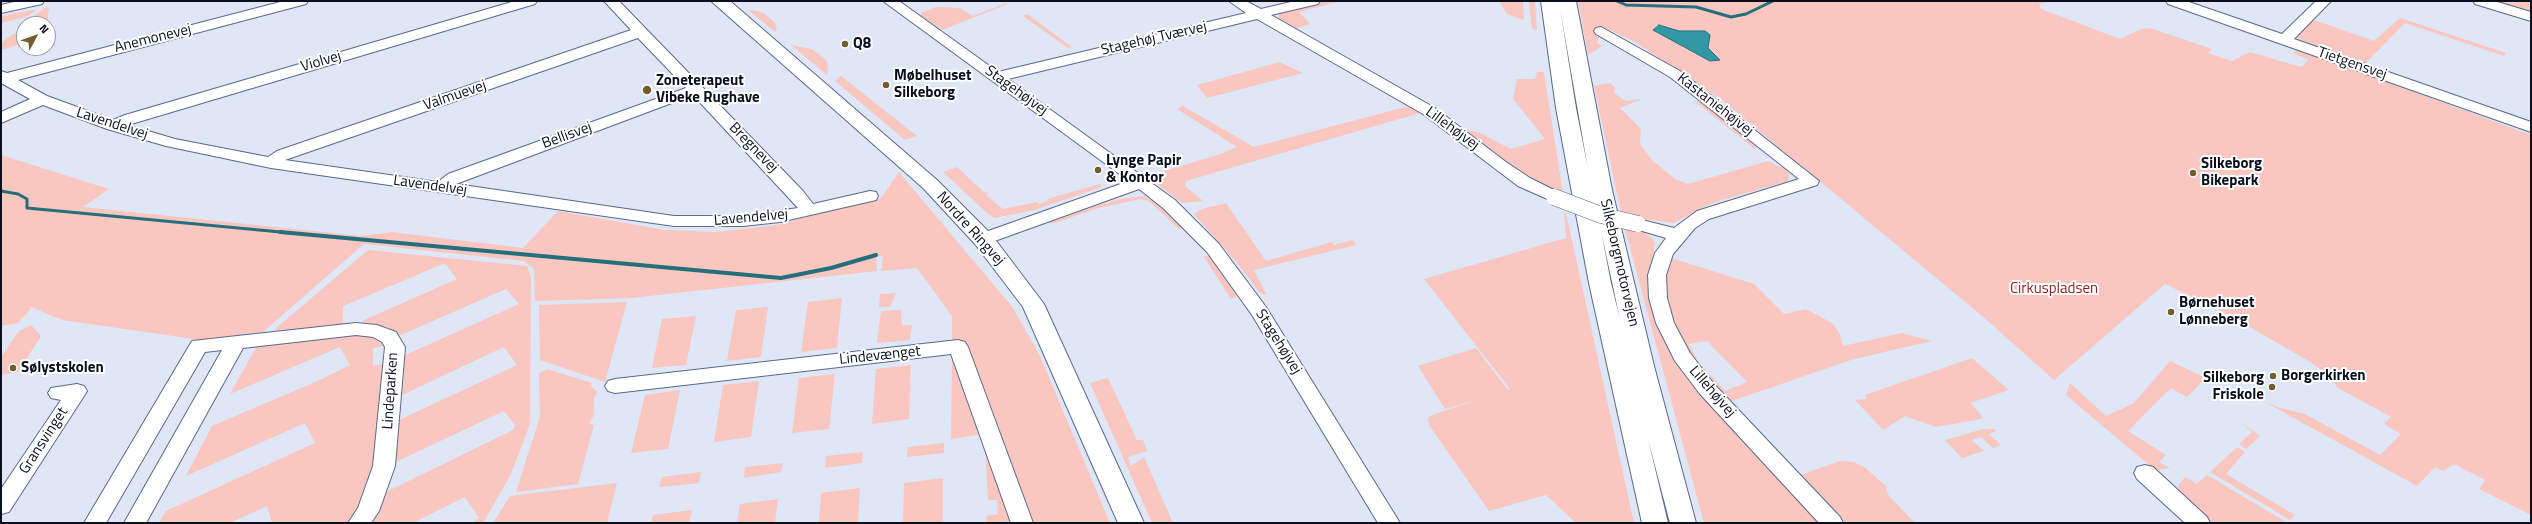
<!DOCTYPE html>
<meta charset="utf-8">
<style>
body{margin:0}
#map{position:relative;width:2532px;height:524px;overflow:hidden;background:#dfe7f7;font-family:"Titillium Web",sans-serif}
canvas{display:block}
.frame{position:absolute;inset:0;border:2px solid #0a0f1d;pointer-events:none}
.north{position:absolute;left:16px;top:16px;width:40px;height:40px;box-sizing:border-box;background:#fff;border:1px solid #9d9fa5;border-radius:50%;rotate:49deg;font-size:11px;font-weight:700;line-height:16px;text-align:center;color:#0a0f1d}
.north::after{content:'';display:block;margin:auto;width:14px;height:18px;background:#725d2c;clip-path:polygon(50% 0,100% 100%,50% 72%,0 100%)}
</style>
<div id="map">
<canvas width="2532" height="524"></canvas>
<div class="frame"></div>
<div class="north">N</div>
</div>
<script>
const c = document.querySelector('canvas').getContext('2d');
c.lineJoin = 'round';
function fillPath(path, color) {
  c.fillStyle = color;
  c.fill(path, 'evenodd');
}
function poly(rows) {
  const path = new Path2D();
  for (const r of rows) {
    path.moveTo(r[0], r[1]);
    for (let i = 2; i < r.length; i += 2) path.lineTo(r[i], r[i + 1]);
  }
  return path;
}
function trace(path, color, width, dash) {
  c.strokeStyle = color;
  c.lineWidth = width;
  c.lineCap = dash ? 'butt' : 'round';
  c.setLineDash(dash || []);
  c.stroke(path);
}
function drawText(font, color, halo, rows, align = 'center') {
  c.font = font + ' "Titillium Web",sans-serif';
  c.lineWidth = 4;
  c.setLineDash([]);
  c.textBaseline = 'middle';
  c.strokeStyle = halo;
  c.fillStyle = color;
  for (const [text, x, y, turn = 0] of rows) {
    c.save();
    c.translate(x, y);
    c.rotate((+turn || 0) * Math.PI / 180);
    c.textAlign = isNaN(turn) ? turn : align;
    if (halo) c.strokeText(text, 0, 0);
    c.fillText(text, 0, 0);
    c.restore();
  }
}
const green = poly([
 [1325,1,1342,1,1299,12,1310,24,1297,28,1300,32,1277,19,1280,13],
 [1499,1,1523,1,1524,20,1507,14],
 [1529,1,1535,1,1537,30,1532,29],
 [1578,1,2050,1,2039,4,2041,9,2120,39,2141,29,2150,28,2212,49,2208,53,2232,61,2250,52,2301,67,2309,60,2293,53,2297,49,2531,135,2531,515,2479,489,2485,480,2454,464,2443,471,2435,467,2417,486,2265,402,2280,408,2305,414,2380,455,2401,434,2384,424,2391,417,2338,388,2325,372,2307,360,2225,313,2165,284,2054,380,1981,315,1723,101,1635,42,1605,28,1595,32,1600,35,1597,43,1603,46,1588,55],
 [2494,1,2512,3,2514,1,2531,1,2531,16],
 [1006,3,1008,4,942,30,921,16,921,13,936,7,944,7,960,8,973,16],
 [46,7,49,7,47,24,36,24,32,17],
 [38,9,26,17,1,23,1,16],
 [747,9,764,13,775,23,777,27,775,32],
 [1027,14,1072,47,1068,48,1023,16],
 [2400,18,2506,53,2504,56,2405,23,2364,65,2305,45,2296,37,2314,20,2374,41],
 [24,28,24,43,1,50,1,44,7,38],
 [791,45,812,49,826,60,828,66,827,75],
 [1280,62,1303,73,1207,98,1197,85],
 [1537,72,1544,72,1563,194,1512,168,1461,130,1465,129,1480,133,1511,149,1545,139,1513,99,1517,79,1535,79],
 [841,76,917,136,905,140,835,81],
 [1610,83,1615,87,1614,93,1626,101,1642,99,1620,108,1641,129,1640,144,1651,159,1675,179,1688,184,1768,161,1786,170,1789,175,1788,181,1722,200,1703,207,1674,223,1643,219,1621,212,1594,86],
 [1693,100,1704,102,1756,147,1755,149],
 [1183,106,1254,147,1409,106,1420,113,1186,181,1185,186,1203,201,1182,203,1147,176,1221,154,1237,147,1177,109],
 [1,155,109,189,83,207,362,236,392,232,523,248,558,211,665,230,715,232,776,225,881,198,899,172,1013,308,1040,356,1110,523,1028,523,964,343,961,341,952,342,952,316,917,268,881,271,883,256,876,257,877,271,631,298,535,301,534,269,524,261,364,244,263,332,201,340,62,320,29,306,31,309,18,323,1,326],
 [957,167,984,192,989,193,986,195,1003,209,1037,202,1039,204,1048,201,1047,199,1100,184,1102,187,1034,210,995,218,989,215,943,172],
 [1144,196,1161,206,1183,227,1179,229,1149,201,1140,199,1095,209,1055,223,1047,223,1096,206,1120,199],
 [1226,203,1266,261,1332,242,1334,245,1353,240,1356,245,1254,270,1267,295,1260,293,1238,264,1194,214,1202,209],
 [1564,213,1566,213,1634,523,1576,523,1546,495,1489,511,1429,425,1428,418,1432,415,1477,400,1445,409,1418,366,1476,348,1508,390,1510,389,1424,279,1566,238],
 [1625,229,1645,232,1655,242,1652,265,1653,312,1820,523,1704,523],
 [368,250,527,266,531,278,530,424,511,474,483,523,471,523,479,518,465,497,413,523,367,523,384,493,513,430,515,425,504,411,396,462,399,420,517,365,504,347,400,396,403,356,519,304,506,289,401,335,387,327,362,324,364,320,457,279,446,265,443,264,343,306,343,326,280,332,275,329],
 [1208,255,1211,257,1239,295,1231,299,1204,257],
 [1671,258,1754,284,1784,314,1806,309,1832,323,1839,332,1843,346,1902,333,1932,341,1854,359,1729,402,1698,368,1704,368,1725,391,1747,382,1707,341,1688,344,1697,358,1691,359,1669,311,1666,276],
 [896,293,890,307,879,307,880,294],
 [842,298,837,348,801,352,808,302],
 [627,302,605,382,540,360,539,305],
 [768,307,761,357,727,361,736,310],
 [901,310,902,325,912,325,910,340,877,343,881,311],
 [696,316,686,365,652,368,662,319],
 [31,325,41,336,18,372,1,375,1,357,19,331],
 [369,333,389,345,373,348,373,366,390,362,379,467,352,523,272,523,267,506,230,523,159,523,166,511,315,443,305,423,186,476,212,426,322,379,350,365,340,347,230,394,258,344],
 [952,356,983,434,951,439],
 [1972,358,2009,390,1970,403,1983,417,1981,419,1936,427,1905,416,1883,430,1855,400,1867,399,1865,395],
 [2170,361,2206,378,2187,397,2171,388,2128,431,2166,455,2159,462,2170,468,2155,470,2066,395,2070,383,2106,416,2134,403],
 [911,365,909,419,872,424,876,369],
 [547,369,592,383,591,386,597,392,594,398,594,415,589,424,594,425,578,484,516,492,540,417,539,373],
 [835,374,829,429,792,433,799,378],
 [1108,378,1137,440,1143,440,1147,451,1128,457,1131,466,1144,457,1173,523,1152,523,1090,383],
 [759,381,751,437,714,442,723,385],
 [680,390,668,449,631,453,645,395],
 [2240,422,2260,436,2246,449,2239,444,2252,432],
 [1983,429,1994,429,1996,431,1989,434,2001,445,1993,448,1981,437,1972,440,1984,451,1962,458,1945,440],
 [944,443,944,453,907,457,908,447],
 [985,445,1014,523,987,523,986,516,998,514,997,500,988,500],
 [2237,447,2245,452,2226,474,2295,515,2290,520,2210,472],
 [863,452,862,463,825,468,826,456],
 [1840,461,1853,462,1863,466,1885,485,1889,496,1915,523,1838,523,1795,477],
 [783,463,781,472,744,478,745,467],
 [701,472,699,483,659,487,662,477],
 [2207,475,2286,522,2208,523,2178,492,2178,486,2185,477,2197,484],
 [943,478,943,523,903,523,904,483],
 [617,483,607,523,493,523,510,496],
 [860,488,858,523,819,523,821,493],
 [778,499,775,523,737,523,740,504],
 [692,510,689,523,651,523,653,515]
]);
const water = poly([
 [1659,25,1679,31,1705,31,1710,35,1708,48,1720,60,1710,61,1653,30,1659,25]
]);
const streamFar1 = poly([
 [1617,1,1626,5,1696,7,1731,17,1746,14,1773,1],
 [1,191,18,194,27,199,27,208,291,233]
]);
const stream = poly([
 [280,232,781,278,831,268,876,255]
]);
const minor = poly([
 [18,1,44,1,42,4,1,13,1,5,18,1],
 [284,1,308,1,306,4,18,80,47,96,113,120,125,115,515,1,537,1,535,4,128,125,175,139,268,157,277,151,631,30,604,1,619,1,803,191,813,204,870,191,876,192,878,196,876,200,780,222,743,226,674,226,271,168,166,146,107,129,43,105,1,123,1,112,30,99,1,83,1,71,7,73,284,1],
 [638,38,686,88,448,174,438,182,285,160,638,38],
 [693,95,798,208,743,216,674,216,456,184,693,95],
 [883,1,899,1,998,72,1246,13,1229,1,1246,1,1261,9,1295,1,1320,1,1318,4,1271,15,1435,108,1506,162,1530,178,1560,193,1563,197,1560,201,1554,202,1518,186,1423,114,1257,19,1008,79,1175,200,1219,244,1266,307,1400,523,1378,523,1252,315,1207,252,1163,208,1139,189,989,243,977,243,974,239,977,235,1129,181,883,1],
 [2166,1,2186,1,2282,34,2316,1,2331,1,2294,39,2531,122,2531,132,2168,4,2166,1],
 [2473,1,2494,1,2531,12,2531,21,2475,4,2473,1],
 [1601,27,1680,71,1819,181,1817,185,1709,219,1695,228,1673,254,1666,275,1667,298,1674,323,1690,353,1714,384,1840,517,1843,523,1819,523,1700,394,1675,361,1656,323,1649,298,1648,275,1655,253,1666,238,1632,228,1629,224,1632,220,1638,219,1674,228,1697,211,1799,179,1670,77,1596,34,1594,31,1596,28,1601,27],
 [356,323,377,325,396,332,405,347,395,466,379,511,371,523,348,523,358,508,373,466,385,347,382,342,373,337,356,335,243,348,146,523,124,523,222,350,205,352,106,523,84,523,192,341,356,323],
 [958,340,965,342,968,347,1033,523,1011,523,951,354,615,393,608,391,605,386,608,381,615,379,958,340],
 [77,384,84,386,87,391,84,396,9,512,1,514,1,489,61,400,51,398,48,393,51,388,77,384],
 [2145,465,2153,467,2207,517,2210,523,2185,523,2137,479,2134,473,2137,467,2145,465]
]);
const major = poly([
 [711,1,730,1,937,180,991,234,1044,304,1144,523,1118,523,1023,307,975,244,923,188,711,1]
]);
const highway = poly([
 [1541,1,1576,1,1612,190,1654,366,1696,523,1670,523,1648,439,1668,523,1642,523,1589,283,1556,108,1541,1],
 [1560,8,1588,169,1576,108,1560,8],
 [1601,231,1620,319,1611,283,1601,231]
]);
const minorBridge = poly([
 [1554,197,1601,215,1638,224]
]);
const markers = [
 [845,44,4,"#725d2c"],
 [886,85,4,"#725d2c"],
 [647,90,5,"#725d2c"],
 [1098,170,4,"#725d2c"],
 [2193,173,4,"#725d2c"],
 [2171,312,4,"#725d2c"],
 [13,368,4,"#725d2c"],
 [2273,376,4,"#725d2c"],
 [2272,387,4,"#725d2c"]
];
const streetNames = [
 ["Anemonevej",153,39,-14],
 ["Stagehøj Tværvej",1154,39,-13],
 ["Violvej",321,62,-16],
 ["Tietgensvej",2352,64,19],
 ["Stagehøjvej",1016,91,36],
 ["Valmuevej",455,96,-19],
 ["Kastaniehøjvej",1715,105,38],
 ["Lavendelvej",112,124,18],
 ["Lillehøjvej",1452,129,36],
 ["Bellisvej",567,136,-20],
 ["Bregnevej",753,148,46],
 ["Lavendelvej",430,186,8],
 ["Lavendelvej",751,218,-5],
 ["Nordre Ringvej",970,229,48],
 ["Silkeborgmotorvejen",1619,263,77],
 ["Stagehøjvej",1278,342,58],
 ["Lindevænget",880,356,-6],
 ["Lindeparken",391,391,-86],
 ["Lillehøjvej",1712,392,49],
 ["Gransvinget",44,441,-57]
];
const poiNames = [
 ["Q8",853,44],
 ["Møbelhuset",894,76],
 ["Silkeborg",894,93],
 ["Zoneterapeut",656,81],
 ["Vibeke Rughave",656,98],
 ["Lynge Papir",1106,161],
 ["& Kontor",1106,178],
 ["Silkeborg",2201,164],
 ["Bikepark",2201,181],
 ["Børnehuset",2179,303],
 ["Lønneberg",2179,320],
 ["Sølystskolen",21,368],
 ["Borgerkirken",2281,376],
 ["Silkeborg",2264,378,"right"],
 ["Friskole",2264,395,"right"]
];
const parkNames = [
 ["Cirkuspladsen",2054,289]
];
fillPath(green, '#f9c6c0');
fillPath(water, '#3098a4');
trace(water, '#256f7c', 1);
trace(streamFar1, '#256f7c', 3);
trace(stream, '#256f7c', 4);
trace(minor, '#59698c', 2);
trace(major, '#59698c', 2);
trace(highway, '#59698c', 2);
fillPath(minor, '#fff');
fillPath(major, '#fff');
fillPath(highway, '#fff');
trace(minorBridge, '#59698c', 17, []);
trace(minorBridge, '#fff', 16);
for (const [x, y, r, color] of markers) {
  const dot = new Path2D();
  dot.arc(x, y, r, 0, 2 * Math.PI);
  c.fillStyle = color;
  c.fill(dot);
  trace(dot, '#fff', 1.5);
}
drawText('15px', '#0a0f1d', '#fff', streetNames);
drawText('bold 15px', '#0a0f1d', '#fff', poiNames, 'left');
drawText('15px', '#901f1f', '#fff', parkNames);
</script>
